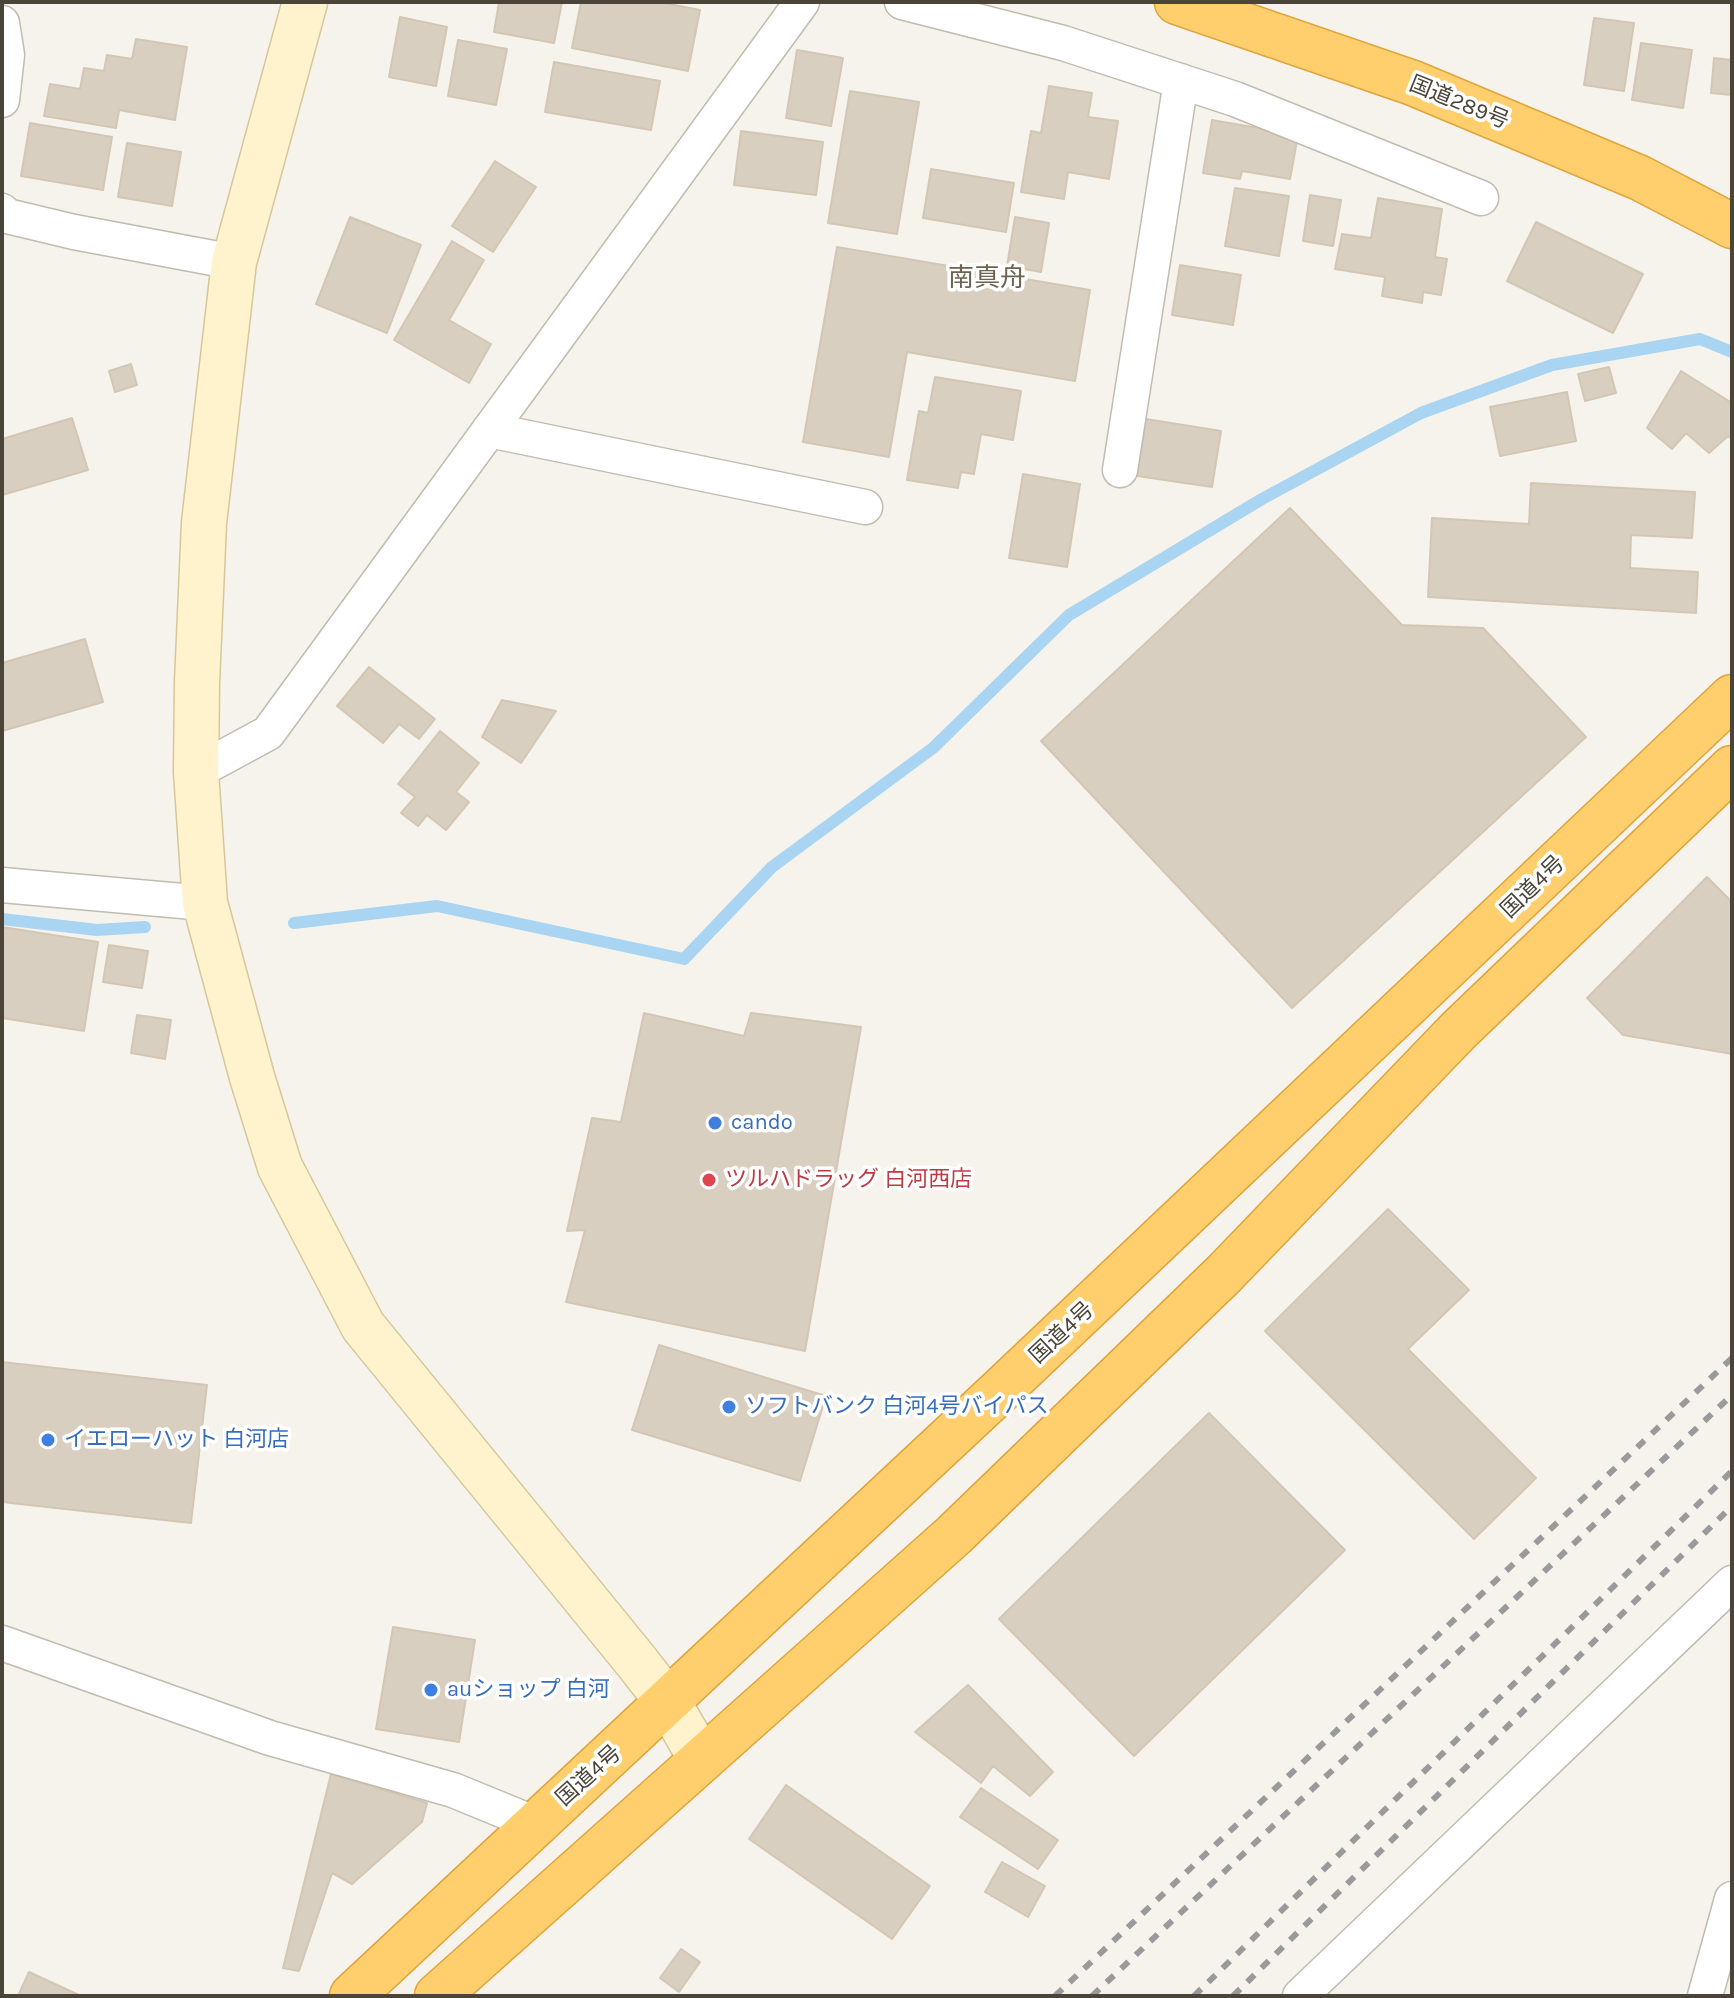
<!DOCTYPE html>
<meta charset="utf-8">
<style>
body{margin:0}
#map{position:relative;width:1734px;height:1998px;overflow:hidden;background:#f6f3ec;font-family:Karla,sans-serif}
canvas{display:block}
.frame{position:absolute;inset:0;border:4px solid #4b4439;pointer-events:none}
</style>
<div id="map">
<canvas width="1734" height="1998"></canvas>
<div class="frame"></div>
</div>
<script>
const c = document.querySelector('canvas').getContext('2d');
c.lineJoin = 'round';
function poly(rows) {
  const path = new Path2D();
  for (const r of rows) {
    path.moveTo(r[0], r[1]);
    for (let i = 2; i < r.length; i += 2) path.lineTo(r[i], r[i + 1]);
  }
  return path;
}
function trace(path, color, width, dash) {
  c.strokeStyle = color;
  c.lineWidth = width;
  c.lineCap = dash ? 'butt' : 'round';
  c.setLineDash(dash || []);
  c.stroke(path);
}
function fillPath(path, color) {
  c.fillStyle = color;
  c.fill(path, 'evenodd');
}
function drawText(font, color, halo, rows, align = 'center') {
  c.font = font + ' Karla,"Noto Sans JP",sans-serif';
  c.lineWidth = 7;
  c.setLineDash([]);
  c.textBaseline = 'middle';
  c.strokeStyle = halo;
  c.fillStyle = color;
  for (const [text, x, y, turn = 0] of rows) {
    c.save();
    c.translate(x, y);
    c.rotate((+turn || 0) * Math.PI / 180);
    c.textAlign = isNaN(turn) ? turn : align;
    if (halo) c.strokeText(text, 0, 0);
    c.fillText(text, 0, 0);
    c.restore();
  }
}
const stream = poly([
 [2,919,97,930,145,927],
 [294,923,437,906,684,959,772,867,933,748,1069,615,1262,499,1421,413,1552,365,1700,339,1732,352]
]);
const building = poly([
 [499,2,562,2,554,43,494,32,499,2],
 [581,2,659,2,700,10,688,71,572,48,581,2],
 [400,17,447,27,436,86,389,77,400,17],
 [1594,18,1634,23,1624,91,1584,85,1594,18],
 [136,39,187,47,175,120,119,110,116,128,44,116,50,84,80,89,84,68,104,71,107,55,132,59,136,39],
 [458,40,507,49,496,105,448,96,458,40],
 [1641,43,1692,50,1683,108,1632,100,1641,43],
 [797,50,843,58,831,126,786,118,797,50],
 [1714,58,1732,60,1732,95,1711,93,1714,58],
 [554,62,660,81,651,130,545,112,554,62],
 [1049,86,1092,93,1088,117,1118,121,1109,179,1068,172,1064,199,1021,192,1031,131,1041,133,1049,86],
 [850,91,919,102,897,234,828,223,850,91],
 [1212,120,1298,135,1290,179,1242,171,1240,179,1203,173,1212,120],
 [30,123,112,137,103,190,21,176,30,123],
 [741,131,823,142,816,195,734,185,741,131],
 [127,143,181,152,172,206,118,197,127,143],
 [495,161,536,187,493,252,452,226,495,161],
 [931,169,1014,183,1006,232,923,218,931,169],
 [1235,188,1289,196,1279,256,1225,246,1235,188],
 [1310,195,1341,200,1333,246,1303,241,1310,195],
 [1378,198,1442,209,1435,257,1447,259,1441,295,1423,292,1422,303,1382,296,1385,277,1335,269,1342,234,1371,238,1378,198],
 [350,217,421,245,387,333,316,304,350,217],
 [1015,217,1049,223,1041,272,1007,266,1015,217],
 [1536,222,1643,274,1613,333,1507,281,1536,222],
 [452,241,484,260,449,320,491,344,469,383,394,340,452,241],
 [837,247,1090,290,1075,381,907,352,889,457,803,442,837,247],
 [1180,265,1241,275,1233,325,1172,315,1180,265],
 [131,364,137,385,115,392,109,371,131,364],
 [1609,367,1616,393,1585,401,1578,374,1609,367],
 [1681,371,1732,403,1732,439,1728,436,1709,453,1686,433,1672,449,1647,428,1681,371],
 [935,377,1021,391,1013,440,981,434,974,474,961,472,958,488,907,480,919,411,928,413,935,377],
 [1567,392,1576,441,1500,456,1490,407,1567,392],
 [72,418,88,470,2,495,2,439,72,418],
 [1146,419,1221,431,1212,487,1137,476,1146,419],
 [1023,474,1080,484,1067,567,1009,558,1023,474],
 [1531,483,1695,492,1692,538,1631,535,1630,568,1698,572,1696,613,1428,597,1432,518,1529,524,1531,483],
 [1290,508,1402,625,1483,628,1586,737,1292,1008,1041,741,1290,508],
 [85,639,103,702,2,731,2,663,85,639],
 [369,667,435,719,419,739,399,724,383,743,337,706,369,667],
 [502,700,556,711,521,763,482,737,502,700],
 [440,731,479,763,456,792,469,802,446,830,427,815,418,826,401,813,415,797,398,784,440,731],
 [1707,877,1732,902,1732,1054,1623,1035,1587,998,1707,877],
 [2,927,98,942,84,1031,2,1018,2,927],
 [109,945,148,951,142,988,103,982,109,945],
 [644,1013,744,1036,751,1013,861,1027,805,1351,566,1302,585,1230,567,1231,592,1118,621,1122,644,1013],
 [137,1015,171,1020,165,1059,131,1053,137,1015],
 [1388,1209,1469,1290,1408,1349,1536,1478,1474,1539,1265,1331,1388,1209],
 [659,1345,826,1396,800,1481,632,1430,659,1345],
 [2,1362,207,1385,191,1523,2,1502,2,1362],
 [1209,1413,1345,1550,1134,1756,999,1619,1209,1413],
 [393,1627,475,1640,459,1742,376,1729,393,1627],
 [968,1685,1053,1772,1030,1796,993,1766,981,1783,915,1732,968,1685],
 [331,1774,427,1803,422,1822,352,1884,332,1873,299,1971,283,1968,331,1774],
 [786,1785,930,1886,892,1939,749,1839,786,1785],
 [981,1788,1058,1840,1038,1869,960,1817,981,1788],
 [1002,1862,1045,1886,1028,1917,985,1892,1002,1862],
 [681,1949,700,1962,679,1992,660,1978,681,1949],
 [29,1972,81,1996,18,1996,29,1972]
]);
const street = poly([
 [902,2,1063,43,1235,99,1481,198],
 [2,23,7,55,2,100],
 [2,211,7,216,74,232,234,262],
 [489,430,865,507],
 [1120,470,1181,81],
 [196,772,268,733,802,2],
 [2,885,205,903],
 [2,1643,270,1738,453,1790,536,1824],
 [1300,1996,1732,1583],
 [1705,1996,1732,1899]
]);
const secondary = poly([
 [305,2,234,262,204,523,197,683,196,772,205,903,252,1077,280,1167,363,1326,636,1661,668,1702,701,1759]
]);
const highway = poly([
 [1177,2,1413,83,1640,178,1732,226],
 [352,1996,1005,1386,1732,697],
 [437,1996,954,1535,1224,1274,1458,1031,1732,768]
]);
const rail = poly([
 [1055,1996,1732,1358],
 [1092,1996,1732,1395],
 [1194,1996,1732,1471],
 [1233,1996,1732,1506]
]);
const markers = [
 [715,1123,8,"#3f7fe0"],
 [709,1180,8,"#e0444e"],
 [729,1407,8,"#3f7fe0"],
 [48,1440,8,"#3f7fe0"],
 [431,1690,8,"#3f7fe0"]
];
const streetNames = [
 ["国道289号",1459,103,22],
 ["国道4号",1533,887,-44],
 ["国道4号",1062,1333,-43],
 ["国道4号",589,1776,-42]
];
const shopNames = [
 ["cando",731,1123],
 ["ソフトバンク 白河4号バイパス",745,1407],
 ["イエローハット 白河店",64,1440],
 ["auショップ 白河",447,1690]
];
const healthNames = [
 ["ツルハドラッグ 白河西店",725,1180]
];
const quarterNames = [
 ["南真舟",987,279]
];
trace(stream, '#a9d4f2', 12);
fillPath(building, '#d8cfc1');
trace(building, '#d3c7b4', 2);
trace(street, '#c2bbae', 37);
trace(secondary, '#d6c79b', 47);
trace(highway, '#e0a43c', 47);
trace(street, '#fff', 34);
trace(secondary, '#fff3cd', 44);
trace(highway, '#ffcf6e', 44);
trace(rail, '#9a9a9a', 6, [10, 10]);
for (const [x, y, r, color] of markers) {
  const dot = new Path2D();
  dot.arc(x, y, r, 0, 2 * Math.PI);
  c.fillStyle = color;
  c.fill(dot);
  trace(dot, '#fff', 3);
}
drawText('22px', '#4b4439', '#fff', streetNames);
drawText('22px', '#366cbe', '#fff', shopNames, 'left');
drawText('22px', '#be3a42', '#fff', healthNames, 'left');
drawText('26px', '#6e6250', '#fff', quarterNames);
</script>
